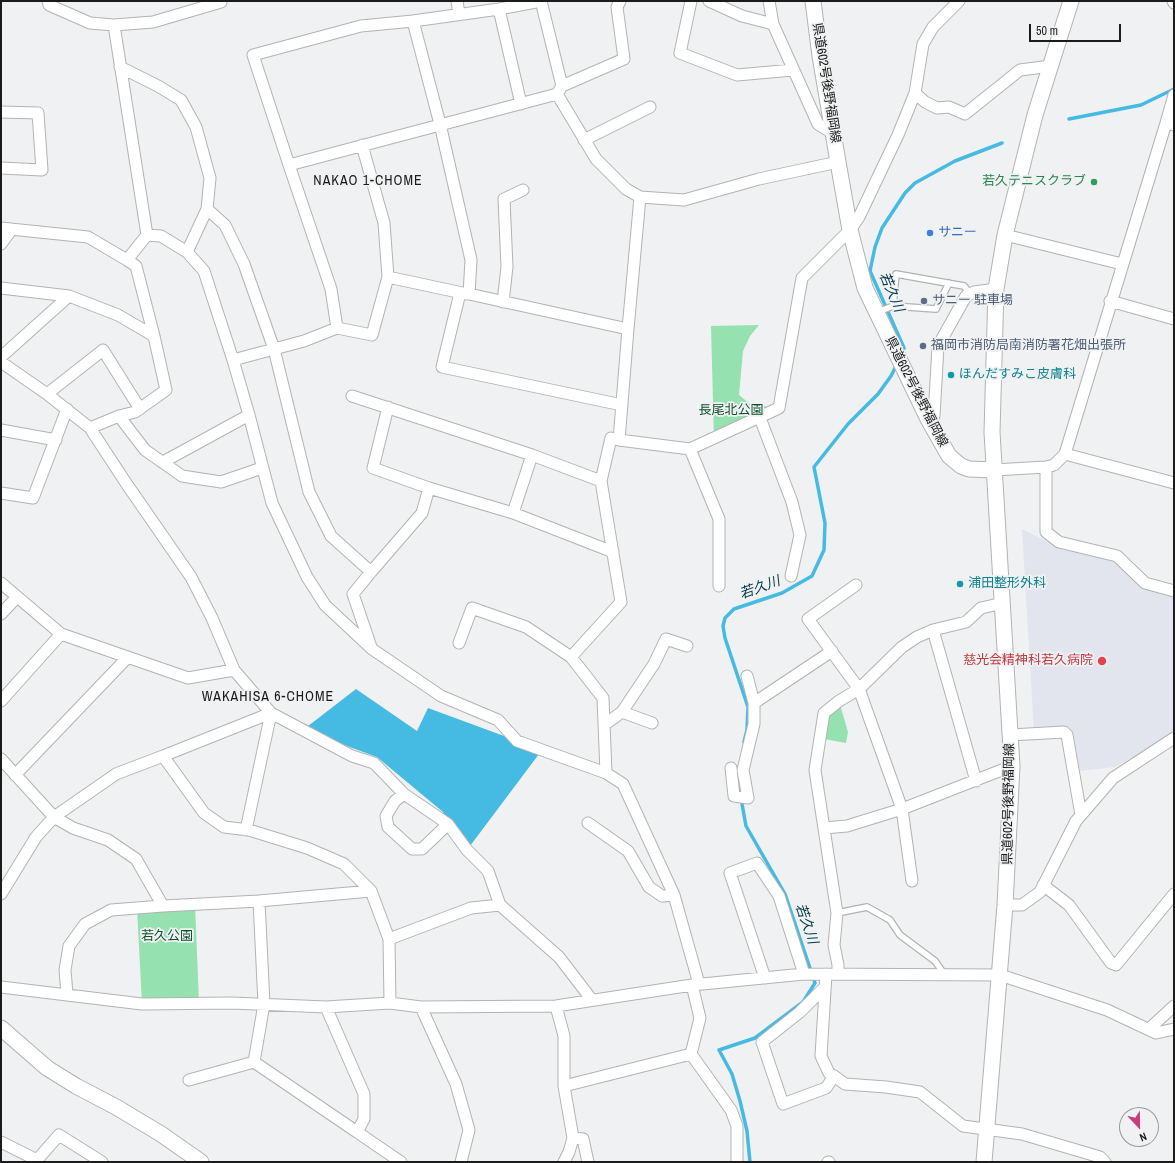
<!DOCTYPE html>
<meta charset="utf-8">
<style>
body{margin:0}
#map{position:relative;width:1175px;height:1163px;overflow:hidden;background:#f0f1f2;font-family:"Archivo Narrow",sans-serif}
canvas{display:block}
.frame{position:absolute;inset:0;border:2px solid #1b1b1b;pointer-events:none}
.north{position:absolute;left:1119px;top:1107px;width:40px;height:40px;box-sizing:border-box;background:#f0f1f2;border:1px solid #9b9b9c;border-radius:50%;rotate:158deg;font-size:11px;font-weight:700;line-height:16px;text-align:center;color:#1b1b1b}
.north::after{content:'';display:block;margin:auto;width:14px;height:18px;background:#c73e7a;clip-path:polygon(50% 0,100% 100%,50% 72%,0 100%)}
.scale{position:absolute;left:1029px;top:24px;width:92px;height:18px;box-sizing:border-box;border:2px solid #1b1b1b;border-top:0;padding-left:5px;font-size:12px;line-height:14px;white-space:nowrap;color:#1b1b1b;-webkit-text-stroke:3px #f0f1f2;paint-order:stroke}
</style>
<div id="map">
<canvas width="1175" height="1163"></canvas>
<div class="frame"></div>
<div class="north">N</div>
<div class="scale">50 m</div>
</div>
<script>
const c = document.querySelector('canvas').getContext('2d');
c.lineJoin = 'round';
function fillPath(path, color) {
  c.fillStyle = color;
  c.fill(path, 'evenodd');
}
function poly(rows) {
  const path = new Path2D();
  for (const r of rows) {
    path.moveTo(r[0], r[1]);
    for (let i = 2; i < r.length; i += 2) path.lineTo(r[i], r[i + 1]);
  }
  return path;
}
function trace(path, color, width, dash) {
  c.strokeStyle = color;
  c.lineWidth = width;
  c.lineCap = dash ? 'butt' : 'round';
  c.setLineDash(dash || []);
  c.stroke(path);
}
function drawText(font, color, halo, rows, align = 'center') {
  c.font = font + ' "Archivo Narrow","Noto Sans JP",sans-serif';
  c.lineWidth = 3.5;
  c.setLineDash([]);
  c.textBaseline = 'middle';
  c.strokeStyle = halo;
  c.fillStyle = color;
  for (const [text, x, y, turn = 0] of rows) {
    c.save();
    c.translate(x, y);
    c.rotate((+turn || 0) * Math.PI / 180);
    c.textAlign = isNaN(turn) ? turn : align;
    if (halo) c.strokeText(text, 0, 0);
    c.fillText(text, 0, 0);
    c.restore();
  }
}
const built = poly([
 [1022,529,1062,549,1118,562,1146,587,1174,592,1174,736,1115,767,1080,771,1071,730,1034,732]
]);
const green = poly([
 [759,325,750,336,743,351,739,395,750,404,779,408,714,439,711,326],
 [839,701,848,732,846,743,819,738,824,713],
 [195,904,199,1003,142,1004,137,908]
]);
const water = poly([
 [356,689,417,731,428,708,542,750,467,850,443,812,377,757,303,730]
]);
const stream = poly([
 [1069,119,1141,105,1174,89],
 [902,353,904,348,870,271,875,247,882,228,905,193,915,183,955,161,1002,143],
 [744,742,747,730,748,707,725,638,723,626,725,618,734,609,782,593,812,576,824,550,825,523,814,467,848,424,878,394,891,376,897,364],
 [739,768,737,776,746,826,785,894,815,983,803,1002,755,1038,719,1050,732,1074,740,1101,747,1131,750,1162]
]);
const lane = poly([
 [893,306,896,274,964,286,970,294],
 [878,312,893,306,936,309,949,283],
 [837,913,867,907,890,920,900,935,935,961,944,974]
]);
const street = poly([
 [48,1,49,5,90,23,114,25,147,235],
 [457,1,459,14],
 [691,1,680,53,737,75,793,70],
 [709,1,742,16,773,24],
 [769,1,773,24,818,124,834,134],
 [959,1,933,27,923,44,915,93,925,102,937,108,949,107,965,114,1020,70,1051,66],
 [1173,1,1174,3],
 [499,9,541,1,562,86,557,94],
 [413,21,499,9,521,104],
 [114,25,153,22,221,2,221,1],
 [120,67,158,86,181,100,196,127,210,178,207,209,187,252],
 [562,86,624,59,617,7,620,1],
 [1174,95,1166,123,1174,125],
 [1,112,38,113,42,170,1,168],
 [584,140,650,107],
 [362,145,384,223,388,277,467,294],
 [289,165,253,55,361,26,413,21,440,124,471,260,469,294,628,329,619,440,690,449,719,519,719,586],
 [207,209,225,225,244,264,274,349,309,492,331,536,371,572,353,594,371,647],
 [1,228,88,237,127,260,147,235,161,236,187,252,204,271,233,360,304,341,337,328,331,289,289,165,557,94,596,159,626,189,640,197,684,200,759,179,838,162],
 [1005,235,1122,264],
 [1,244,12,229],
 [127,260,136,266,154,336],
 [1,288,69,296,118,315,154,336,166,390,135,412,119,416,90,428,126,483,191,577,212,618,234,670],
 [460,293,442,367,622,405],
 [1110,301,1174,319],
 [503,302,507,267,504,199,523,190],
 [337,328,372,335,388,277],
 [628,329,640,197],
 [1,357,69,296],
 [233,360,249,415,272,503,307,577,325,605,372,649,441,696,498,720,517,741,606,773,623,784,674,895,699,984],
 [1,362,47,394,103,350,140,409],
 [47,394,90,428],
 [352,396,532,455,601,481],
 [388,407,373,468,429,488,513,513,613,552],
 [119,416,145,450,182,476,221,482,262,468],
 [760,418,792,502,800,535,791,576],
 [928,419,934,416,938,346,966,296,974,292,996,289],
 [1,430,56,440],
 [690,449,779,408,802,278,850,230,859,217,898,135,915,93],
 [1065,454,1174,483],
 [163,462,249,415],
 [1046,467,1046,532,1059,542,1117,556,1145,583,1174,591],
 [994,470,1046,467,1054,465,1065,454,1166,123],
 [1,493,33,498,67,409],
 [513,513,532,455],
 [371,572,422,513,429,488],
 [1,583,61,634,188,678,234,670,271,713,352,756,374,763,404,794,448,824,467,850,488,871,500,905,559,957,592,1000],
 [856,585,808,619,859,689,902,809,912,881],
 [1,614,17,597],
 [933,630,976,781],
 [459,643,472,608,526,627,571,657],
 [747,676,754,703],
 [1,701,61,634],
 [622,712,654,664,666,639,687,646],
 [604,725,622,712,652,723],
 [1010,735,1064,732,1067,735,1081,815],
 [163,756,271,713,246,830],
 [1,759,54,817,36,837,1,894],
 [731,768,734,796,748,798,743,770,754,724,754,703,832,651],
 [606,773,603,698,571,657,621,602,601,481,611,438,619,440],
 [15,775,128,657],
 [404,794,395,801,386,816,388,827,412,849,422,849,448,824],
 [588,823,628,851,649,887,662,896,674,895],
 [824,828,847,826,902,809,1012,766],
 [1043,885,1069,905,1111,963,1116,965,1174,894],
 [1005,905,1022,905,1040,892,1076,821,1113,778,1174,738],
 [163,906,136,859,108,840,73,828,54,817,116,774,163,756,204,813,224,827,249,830,307,848,344,864,371,891],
 [389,939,471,908,500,905],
 [826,974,821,1056,829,1073,834,1076,845,1084,886,1087,920,1092,963,1126,1022,1134,1100,1157,1105,1162],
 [838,974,838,965,834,945,837,913,815,770,824,713,839,701,859,689,902,647,917,637,933,630,966,622,981,608,1003,603],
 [765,978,730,873,757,863,779,896,804,974],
 [1,987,142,1004,232,1003,326,1007,390,1003,421,1007,556,1006,692,985,804,974,1000,975,1107,1010,1156,1033,1174,1029],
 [825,987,800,1012,762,1042,783,1104,826,1088,834,1076],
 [67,994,65,970,69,946,85,924,111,910,163,906,259,901],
 [556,1006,564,1036,564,1086,573,1138,569,1152,564,1162],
 [421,1007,456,1084,469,1130,461,1162],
 [1149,1029,1174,1006],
 [691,1054,731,1110,737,1126,737,1162],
 [254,1062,264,1004,259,901,371,891,389,939,390,1003],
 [189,1080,254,1062,357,1132,364,1119,364,1094,326,1007],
 [564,1086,691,1054,700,1018,692,985],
 [357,1132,401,1162],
 [573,1138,583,1139,588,1162],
 [1,1142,37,1160,35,1162],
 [37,1160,59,1135,102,1162],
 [828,1162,829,1162]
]);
const secondary = poly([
 [813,1,820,56,838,162,850,230,865,288,928,419,949,456,961,466,969,469,994,470],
 [1,1028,47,1068,76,1086,116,1107,161,1134,201,1162],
 [984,1162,1005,905,1012,766,992,432,996,289,1005,235,1035,115,1071,1]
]);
const markers = [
 [1094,182,4,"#2e9e5b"],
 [930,233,4,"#3f7fe0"],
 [924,301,4,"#5c6f8a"],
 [923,346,4,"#5c6f8a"],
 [951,375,4,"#0f9aa8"],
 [960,584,4,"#0f9aa8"],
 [1102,661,5,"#e0444e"]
];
const streetNames = [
 ["県道602号後野福岡線",826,83,81],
 ["県道602号後野福岡線",916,392,63],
 ["県道602号後野福岡線",1009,804,-89]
];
const leisureNames = [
 ["若久テニスクラブ",1086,182]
];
const shopNames = [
 ["サニー",938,233]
];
const serviceNames = [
 ["サニー 駐車場",932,301],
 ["福岡市消防局南消防署花畑出張所",931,346]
];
const cultureNames = [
 ["ほんだすみこ皮膚科",959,375],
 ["浦田整形外科",968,584]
];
const parkNames = [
 ["長尾北公園",731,411],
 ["若久公園",167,937]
];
const healthNames = [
 ["慈光会精神科若久病院",1093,661]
];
const neighbourhoodNames = [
 ["NAKAO 1-CHOME",368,181],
 ["WAKAHISA 6-CHOME",268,697]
];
const waterNames = [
 ["若久川",891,292,67],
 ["若久川",760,588,-20],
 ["若久川",806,924,71]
];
fillPath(built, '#e2e5ed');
fillPath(green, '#95e1af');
fillPath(water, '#45bae2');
trace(stream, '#45bae2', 3.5);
trace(lane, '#b3b3b4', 8);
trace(street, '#b3b3b4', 13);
trace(secondary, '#b3b3b4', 17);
trace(lane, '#fff', 5.5);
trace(street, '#fff', 11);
trace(secondary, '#fff', 15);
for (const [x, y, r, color] of markers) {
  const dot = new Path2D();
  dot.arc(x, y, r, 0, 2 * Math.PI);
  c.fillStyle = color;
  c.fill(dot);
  trace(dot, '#f0f1f2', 1.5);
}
drawText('13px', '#1b1b1b', '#f0f1f2', streetNames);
drawText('13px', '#27864d', '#f0f1f2', leisureNames, 'right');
drawText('13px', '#366cbe', '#f0f1f2', shopNames, 'left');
drawText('13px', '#4e5e75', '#f0f1f2', serviceNames, 'left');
drawText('13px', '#0d838f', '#f0f1f2', cultureNames, 'left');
drawText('13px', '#0e512d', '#f0f1f2', parkNames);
drawText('13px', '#be3a42', '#f0f1f2', healthNames, 'right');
c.letterSpacing = '1px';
drawText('14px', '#1b1b1b', '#f0f1f2', neighbourhoodNames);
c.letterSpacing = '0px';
drawText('italic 14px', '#023848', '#f0f1f2', waterNames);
</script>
